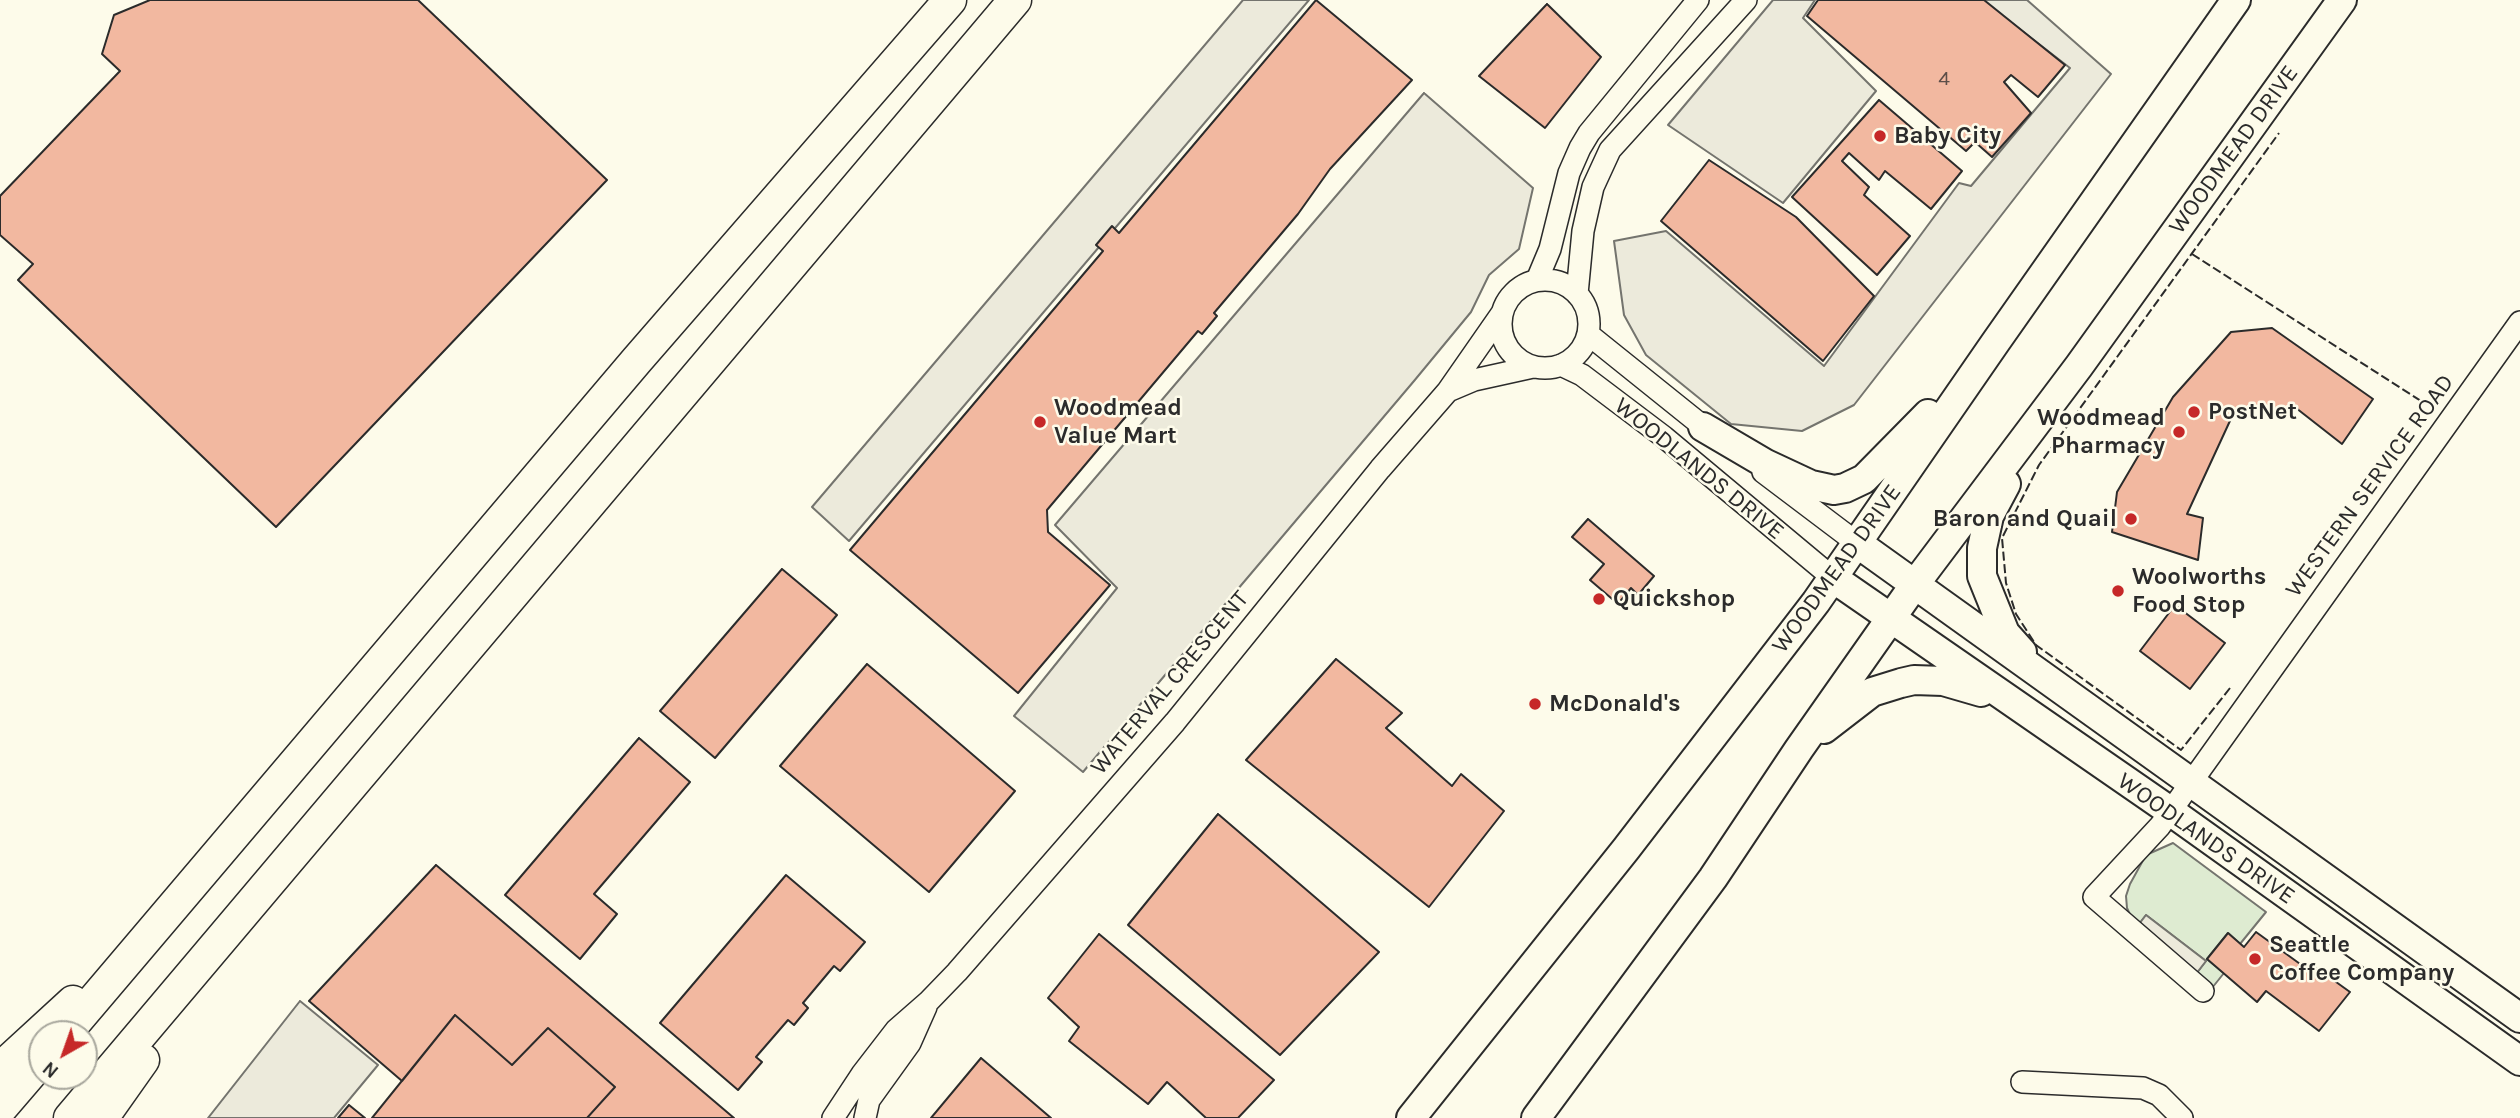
<!DOCTYPE html>
<style>
body{margin:0}
#map{position:relative;width:2520px;height:1118px;overflow:hidden;background:#fdfbea;font-family:Karla,sans-serif}
canvas{display:block}
.north{position:absolute;left:28px;top:1020px;width:70px;height:70px;box-sizing:border-box;background:#fdfbea;border:2px solid #a9a89e;border-radius:50%;rotate:220deg;font-size:19px;font-weight:700;line-height:28px;text-align:center;color:#2b2b2b}
.north::after{content:'';display:block;margin:auto;width:24px;height:32px;background:#c62828;clip-path:polygon(50% 0,100% 100%,50% 72%,0 100%)}
</style>
<div id="map">
<canvas width="2520" height="1118"></canvas>
<div class="north">N</div>
</div>
<script>
const c = document.querySelector('canvas').getContext('2d');
c.lineJoin = 'round';
function fillPath(path, color) {
  c.fillStyle = color;
  c.fill(path, 'evenodd');
}
function poly(rows) {
  const path = new Path2D();
  for (const r of rows) {
    if (r.length === 3) {
      path.moveTo(r[0] + r[2], r[1]);
      path.arc(r[0], r[1], r[2], 0, 2 * Math.PI);
      continue;
    }
    path.moveTo(r[0], r[1]);
    for (let i = 2; i < r.length; i += 2) path.lineTo(r[i], r[i + 1]);
  }
  return path;
}
function trace(path, color, width, dash) {
  c.strokeStyle = color;
  c.lineWidth = width;
  c.lineCap = dash ? 'butt' : 'round';
  c.setLineDash(dash || []);
  c.stroke(path);
}
function drawText(font, color, halo, rows, align = 'center') {
  c.font = font + ' Karla,sans-serif';
  c.lineWidth = 5;
  c.setLineDash([]);
  c.textBaseline = 'middle';
  c.strokeStyle = halo;
  c.fillStyle = color;
  for (const [text, x, y, turn = 0] of rows) {
    c.save();
    c.translate(x, y);
    c.rotate((+turn || 0) * Math.PI / 180);
    c.textAlign = isNaN(turn) ? turn : align;
    if (halo) c.strokeText(text, 0, 0);
    c.fillText(text, 0, 0);
    c.restore();
  }
}
const green = poly([
 [2173,843,2266,912,2240,944,2228,933,2207,959,2224,973,2212,988,2196,974,2206,961,2146,915,2136,928,2127,908,2126,896,2130,884,2146,855,2173,843]
]);
const parking = poly([
 [1243,0,1309,0,849,541,812,507,1243,0],
 [1773,0,1815,0,1803,18,1876,91,1783,203,1668,125,1773,0],
 [1982,0,2027,0,2111,74,1854,405,1802,431,1731,424,1646,355,1624,315,1614,241,1666,231,1824,366,1959,183,1971,186,2070,68,1982,0],
 [1424,93,1533,188,1519,249,1489,275,1471,312,1414,381,1083,772,1014,716,1117,588,1055,525,1424,93],
 [2146,915,2206,961,2196,974,2136,928,2146,915],
 [300,1001,378,1065,334,1118,208,1118,300,1001]
]);
const building = poly([
 [150,0,418,0,607,180,276,527,18,280,33,264,0,235,0,196,120,71,102,54,114,15,150,0],
 [1316,0,1412,80,1330,169,1298,214,1214,313,1217,316,1202,334,1198,331,1047,510,1048,532,1110,585,1018,693,850,550,1103,251,1096,245,1112,226,1119,233,1316,0],
 [1818,0,1984,0,2065,65,2038,97,2011,75,2004,82,2031,113,1992,157,1975,142,1966,151,1807,16,1818,0],
 [1547,4,1601,57,1545,128,1479,76,1547,4],
 [1879,100,1962,171,1931,209,1885,171,1879,180,1849,153,1842,161,1869,187,1864,195,1910,236,1877,275,1792,197,1879,100],
 [1709,160,1796,217,1874,296,1823,361,1661,221,1709,160],
 [2272,328,2373,399,2342,444,2296,408,2235,410,2187,514,2203,518,2198,560,2112,532,2117,492,2173,397,2231,332,2272,328],
 [1588,519,1654,576,1638,595,1631,588,1618,604,1590,580,1604,564,1572,537,1588,519],
 [782,569,837,615,715,758,660,711,782,569],
 [2175,605,2225,643,2190,689,2140,651,2175,605],
 [1336,659,1402,713,1386,728,1452,786,1461,774,1504,811,1429,907,1246,760,1336,659],
 [867,664,1015,791,929,892,780,766,867,664],
 [639,738,690,782,594,894,617,914,580,959,505,895,639,738],
 [1218,814,1379,952,1280,1055,1128,925,1218,814],
 [436,865,734,1118,587,1118,615,1087,548,1028,512,1065,455,1015,402,1081,309,1001,436,865],
 [786,875,865,942,840,971,834,966,803,1003,808,1008,794,1025,788,1020,756,1057,762,1062,738,1090,660,1023,786,875],
 [2256,932,2307,969,2311,964,2350,992,2319,1031,2266,991,2257,1002,2207,959,2228,933,2244,947,2256,932],
 [1099,934,1274,1080,1238,1118,1206,1118,1167,1082,1148,1104,1069,1041,1079,1027,1048,998,1099,934],
 [455,1015,512,1065,548,1028,615,1087,587,1118,372,1118,455,1015],
 [981,1058,1051,1118,931,1118,981,1058],
 [349,1105,365,1118,338,1118,349,1105]
]);
const minor = poly([
 [1545,324,44],
 [1537,280,1550,249,1569,173,1580,148,1589,133,1698,0],
 [1577,294,1583,231,1593,187,1610,150,1746,0],
 [1588,334,1715,436],
 [1561,365,1582,375,1664,437,1833,578],
 [1448,391,1474,380,1533,367],
 [1763,472,1857,543],
 [2203,991,2094,897,2160,826,2520,322],
 [2022,1082,2143,1088,2159,1095,2182,1118],
 [833,1118,862,1074,896,1030,928,1002,957,972,1175,722,1380,469,1447,392,1502,313],
 [865,1118,869,1100,910,1043,926,1007]
]);
const major = poly([
 [1703,427,1766,464,1811,485,1834,490,1845,488,1864,479,1928,414],
 [2006,484,1989,516,1982,548,1982,576,2005,633,2022,652],
 [1857,543,2520,1018],
 [1833,578,2170,811,2520,1061],
 [1824,729,1872,692,1901,683,1914,680,1943,681,1981,692],
 [1411,1118,1626,849,1816,602,1995,343,2236,0],
 [1536,1118,1713,878,1799,749,1915,584,2079,366,2342,0]
]);
const highway = poly([
 [65,1034,637,360,950,0],
 [0,1069,73,1002],
 [0,1109,42,1060],
 [70,1118,1015,0],
 [102,1118,143,1060]
]);
const fence = poly([
 [2192,254,2421,401],
 [2230,688,2181,750,2036,645,2016,614,2006,583,2002,538,2039,465,2279,133]
]);
const markers = [
 [1880,136,7,"#c62828"],
 [2194,412,7,"#c62828"],
 [1040,422,7,"#c62828"],
 [2179,432,7,"#c62828"],
 [2131,519,7,"#c62828"],
 [2118,591,7,"#c62828"],
 [1599,599,7,"#c62828"],
 [1535,704,7,"#c62828"],
 [2255,959,7,"#c62828"]
];
const numberNames = [
 ["4",1944,79]
];
const poiNames = [
 ["Baby City",1894,136],
 ["Woodmead",1054,408],
 ["Value Mart",1054,436],
 ["PostNet",2208,412],
 ["Woodmead",2165,418,"right"],
 ["Pharmacy",2165,446,"right"],
 ["Baron and Quail",2117,519,"right"],
 ["Woolworths",2132,577],
 ["Food Stop",2132,605],
 ["Quickshop",1613,599],
 ["McDonald's",1549,704],
 ["Seattle",2269,945],
 ["Coffee Company",2269,973]
];
const streetNames = [
 ["WOODMEAD DRIVE",2234,150,-54],
 ["WOODLANDS DRIVE",1699,469,39],
 ["WESTERN SERVICE ROAD",2370,486,-54],
 ["WOODMEAD DRIVE",1837,569,-54],
 ["WATERVAL CRESCENT",1170,683,-50],
 ["WOODLANDS DRIVE",2206,839,35]
];
fillPath(green, '#deebd1');
trace(green, '#74746e', 2);
fillPath(parking, '#eceadb');
trace(parking, '#74746e', 2);
fillPath(building, '#f2b8a0');
trace(building, '#2b2b2b', 2);
trace(minor, '#2b2b2b', 24);
trace(major, '#2b2b2b', 32);
trace(highway, '#2b2b2b', 35);
trace(minor, '#fdfbea', 21);
trace(major, '#fdfbea', 28);
trace(highway, '#fdfbea', 32);
trace(fence, '#2b2b2b', 2, [9, 3.5]);
for (const [x, y, r, color] of markers) {
  const dot = new Path2D();
  dot.arc(x, y, r, 0, 2 * Math.PI);
  c.fillStyle = color;
  c.fill(dot);
  trace(dot, '#fdfbea', 2.5);
}
drawText('21px', '#5d4e48', null, numberNames);
drawText('bold 24px', '#2b2b2b', '#fdfbea', poiNames, 'left');
drawText('24px', '#2b2b2b', '#fdfbea', streetNames);
</script>
